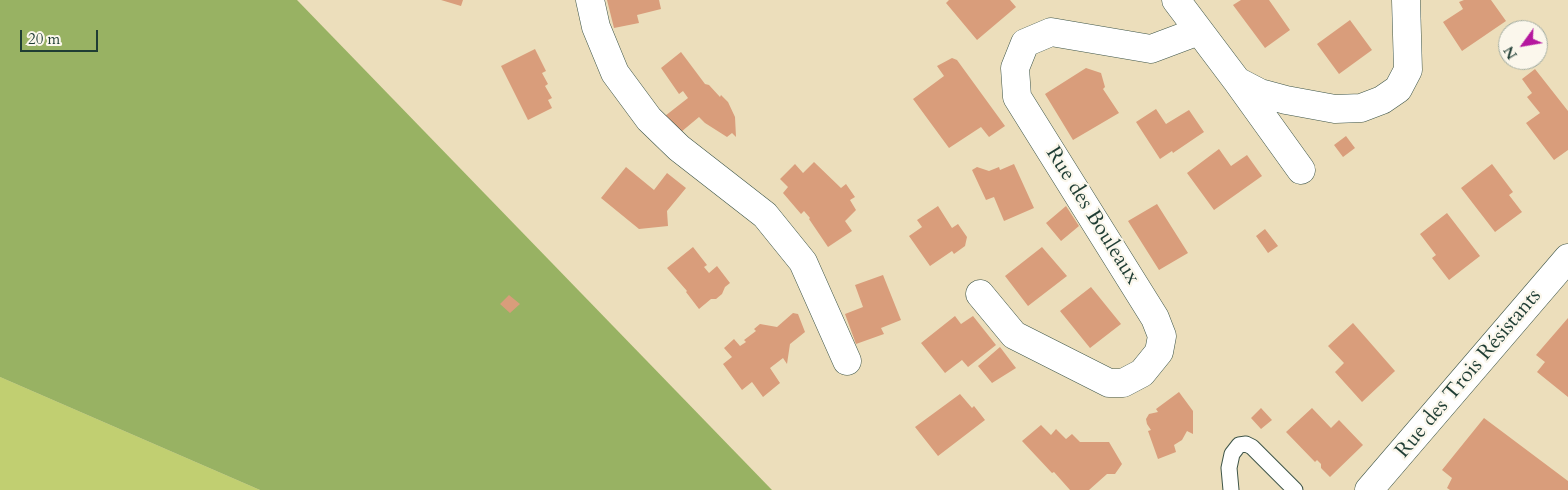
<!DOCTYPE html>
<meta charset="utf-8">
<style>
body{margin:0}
#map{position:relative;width:1568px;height:490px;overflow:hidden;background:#ecdebb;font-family:Cardo,serif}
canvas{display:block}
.north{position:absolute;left:1498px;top:20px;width:50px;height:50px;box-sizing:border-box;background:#fbf7ec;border:1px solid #a3ada2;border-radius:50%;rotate:238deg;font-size:14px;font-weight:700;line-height:20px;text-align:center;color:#1f3d34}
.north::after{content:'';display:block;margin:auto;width:18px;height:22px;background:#b5179e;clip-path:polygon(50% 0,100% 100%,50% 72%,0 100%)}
.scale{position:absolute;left:20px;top:30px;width:78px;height:22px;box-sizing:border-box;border:2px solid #1f3d34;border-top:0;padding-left:6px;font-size:15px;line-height:18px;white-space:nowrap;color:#1f3d34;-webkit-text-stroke:4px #fbf7ec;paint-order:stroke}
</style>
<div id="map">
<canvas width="1568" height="490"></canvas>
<div class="north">N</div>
<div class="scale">20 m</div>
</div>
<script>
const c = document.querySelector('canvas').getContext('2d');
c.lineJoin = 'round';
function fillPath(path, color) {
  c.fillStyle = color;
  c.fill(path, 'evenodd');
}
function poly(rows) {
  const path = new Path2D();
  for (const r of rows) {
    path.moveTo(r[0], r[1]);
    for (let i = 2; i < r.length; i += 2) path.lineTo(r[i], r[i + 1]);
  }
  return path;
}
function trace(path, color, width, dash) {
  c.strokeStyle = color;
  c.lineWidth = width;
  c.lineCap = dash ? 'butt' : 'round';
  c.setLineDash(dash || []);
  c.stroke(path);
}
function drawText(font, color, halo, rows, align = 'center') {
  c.font = font + ' Cardo,serif';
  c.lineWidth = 4.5;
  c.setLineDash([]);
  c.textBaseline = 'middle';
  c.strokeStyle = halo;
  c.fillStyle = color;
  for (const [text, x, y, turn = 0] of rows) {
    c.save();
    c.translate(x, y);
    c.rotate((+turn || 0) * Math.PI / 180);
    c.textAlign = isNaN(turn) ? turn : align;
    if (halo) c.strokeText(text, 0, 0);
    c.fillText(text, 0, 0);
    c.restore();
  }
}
const green = poly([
 [0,377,260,490,0,490]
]);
const forest = poly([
 [0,0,297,0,772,490,260,490,0,377]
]);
const building = poly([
 [441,0,463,0,461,6],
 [607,0,659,0,661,9,637,15,639,23,614,28],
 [949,0,1010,0,1016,7,977,40,946,3],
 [1241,0,1269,0,1290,30,1265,48,1233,5],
 [1464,0,1491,0,1506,21,1462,51,1443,22,1463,9,1459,2],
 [1350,20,1372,50,1339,74,1317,44],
 [535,49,546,71,542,73,548,84,545,86,552,98,548,100,552,108,528,120,501,66],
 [681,52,705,84,709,85,720,97,721,95,728,102,735,117,736,137,732,133,727,137,705,123,699,117,681,132,665,116,688,98,683,91,679,94,661,68],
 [952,58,957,60,1005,126,989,137,981,127,949,148,913,99,944,76,937,66],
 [1086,68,1101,73,1105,87,1103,89,1119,113,1073,140,1045,94],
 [1535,69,1568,111,1568,150,1554,160,1526,123,1540,113,1527,97,1532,93,1522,79],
 [1156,109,1166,124,1189,110,1204,132,1173,153,1172,151,1160,159,1136,122],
 [1346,136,1355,148,1343,157,1334,145],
 [1219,149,1231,166,1247,155,1262,176,1214,210,1187,173],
 [814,162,841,188,846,184,855,197,850,200,856,210,845,221,852,231,828,247,809,219,810,218,804,211,801,214,783,193,788,187,780,179,795,164,803,173],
 [1014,164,1034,208,1004,221,994,197,986,200,972,170,977,167,989,171,999,167,1000,170],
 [1492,164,1513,192,1509,195,1522,212,1495,232,1461,188],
 [626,167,654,190,667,173,686,188,667,211,668,226,639,229,601,198],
 [1157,204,1188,253,1159,270,1128,221],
 [938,206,952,228,958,224,967,237,965,246,954,254,952,251,930,266,909,236,922,227,917,220],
 [1066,206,1079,226,1061,241,1046,223],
 [1447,213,1480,256,1449,280,1432,258,1436,255,1420,234],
 [1265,229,1278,246,1268,253,1256,236],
 [693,247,707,265,704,267,709,273,717,266,730,283,725,287,722,294,716,299,711,299,699,309,686,292,687,291,667,268],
 [1042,247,1067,276,1028,306,1005,276],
 [883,275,901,320,881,328,884,334,856,344,845,314,863,307,855,285],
 [1091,287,1121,324,1090,348,1060,311],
 [509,295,520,304,510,313,500,304],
 [793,313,798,314,805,332,790,344,787,364,783,358,770,368,780,383,763,397,752,382,742,390,723,364,732,357,724,348,734,339,740,346,746,342,744,340,756,331,754,329,760,324,777,327],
 [955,316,961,324,973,316,996,345,968,367,962,360,945,373,921,343],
 [1568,318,1568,397,1537,372,1545,362,1536,355],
 [1353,323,1395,371,1362,402,1335,372,1344,363,1328,346],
 [1000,347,1016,368,992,383,978,366],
 [1179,392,1193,411,1193,434,1187,431,1182,440,1174,445,1176,452,1158,459,1148,431,1151,430,1147,424,1146,419,1149,414,1158,412,1156,409],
 [960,394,972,408,974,406,985,420,938,456,915,427],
 [1261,408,1272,420,1261,429,1251,418],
 [1312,408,1331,428,1339,420,1363,445,1330,477,1321,468,1321,464,1317,460,1315,462,1286,432],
 [1484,418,1568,481,1568,490,1450,490,1447,488,1452,478,1442,470],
 [1041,425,1051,435,1056,429,1066,439,1072,434,1080,442,1109,442,1122,464,1115,474,1107,474,1089,490,1070,490,1054,472,1052,473,1022,441]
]);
const lane = poly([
 [1231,490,1229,468,1232,454,1239,445,1246,444,1252,447,1295,490]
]);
const street = poly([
 [590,0,596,27,615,73,649,119,679,148,765,215,803,262,847,361],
 [1176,0,1237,81,1301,170],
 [1237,81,1260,93,1286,100,1335,109,1361,108,1382,100,1398,89,1408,70,1406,0],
 [980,294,1014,335,1109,383,1123,383,1142,373,1159,352,1162,336,1155,318,1017,97,1015,68,1025,43,1051,32,1151,49,1199,31],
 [1369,490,1568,258]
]);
const streetNames = [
 ["Rue des Bouleaux",1092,216,58],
 ["Rue des Trois Résistants",1469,374,-50]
];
fillPath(green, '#c1cf71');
fillPath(forest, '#98b263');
fillPath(building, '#d99d7b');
trace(lane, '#3e5548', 17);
trace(street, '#3e5548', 29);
trace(lane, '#fff', 15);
trace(street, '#fff', 28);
drawText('21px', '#1f3d34', '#fbf7ec', streetNames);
</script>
